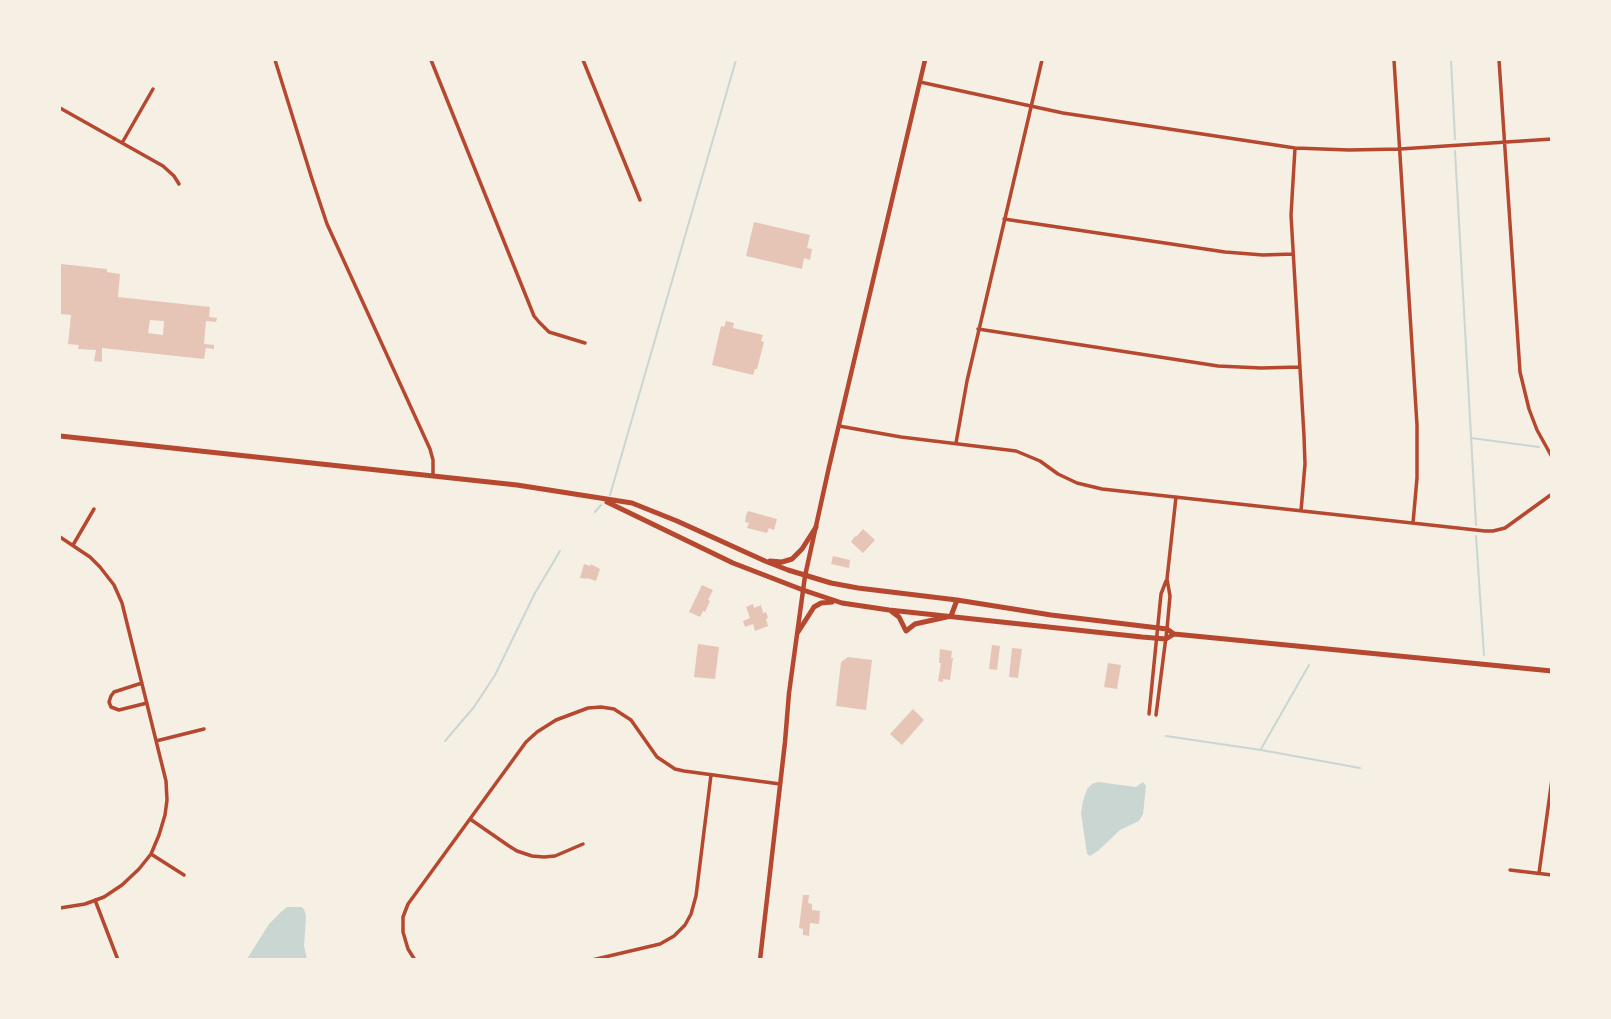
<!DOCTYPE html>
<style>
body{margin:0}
#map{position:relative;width:1611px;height:1019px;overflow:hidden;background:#f6efe4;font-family:"Varela Round",sans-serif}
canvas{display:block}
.frame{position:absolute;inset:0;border:61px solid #f6efe4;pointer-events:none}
</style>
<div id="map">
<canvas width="1611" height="1019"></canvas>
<div class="frame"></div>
</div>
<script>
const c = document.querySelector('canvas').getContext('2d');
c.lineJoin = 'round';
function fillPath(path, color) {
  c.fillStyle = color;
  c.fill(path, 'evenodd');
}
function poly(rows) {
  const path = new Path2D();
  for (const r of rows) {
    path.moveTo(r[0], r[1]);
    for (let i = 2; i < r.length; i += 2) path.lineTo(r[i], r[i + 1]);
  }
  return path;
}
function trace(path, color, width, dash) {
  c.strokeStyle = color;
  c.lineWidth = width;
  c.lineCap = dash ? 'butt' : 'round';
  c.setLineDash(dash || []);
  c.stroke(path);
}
const water = poly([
 [1098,782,1136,787,1143,782,1146,786,1143,814,1139,821,1120,830,1099,850,1090,856,1087,854,1081,813,1083,801,1087,789,1092,784],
 [287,907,301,907,304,909,306,916,304,946,307,959,247,959,269,924,281,912]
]);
const stream = poly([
 [1451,60,1455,139],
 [1455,151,1476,525],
 [1471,438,1539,447],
 [610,495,736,60],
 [595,512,601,505],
 [1476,536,1484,655],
 [1166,736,1261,750,1360,768],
 [445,741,474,707,495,675,535,593,560,551],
 [1261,749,1309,665]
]);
const building = poly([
 [754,222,810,235,807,248,812,249,810,260,804,258,802,269,746,256],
 [61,264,107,269,107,272,120,274,118,297,210,307,209,317,217,318,216,322,206,321,204,344,214,345,214,349,206,348,204,359,102,348,102,362,94,361,96,350,78,349,79,345,68,344,71,315,60,314],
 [150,320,164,321,163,335,148,333],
 [726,321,734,323,733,328,763,335,761,341,764,342,757,369,755,369,753,375,712,365,721,326,724,327],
 [748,511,777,519,774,530,769,528,767,533,747,528,749,523,745,522,746,518,745,518],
 [863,529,875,540,863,553,851,542,855,536,856,537],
 [833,556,850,560,849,568,831,564],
 [584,564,590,566,591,564,600,569,596,581,587,578,586,579,580,578],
 [702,585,713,590,708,600,710,601,705,612,703,611,700,617,689,612],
 [753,604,754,608,761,605,763,613,766,612,768,618,766,619,768,626,755,631,753,624,745,627,743,621,750,618,746,607],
 [698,644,719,647,715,679,694,677],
 [992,645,1000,646,997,670,989,669],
 [1012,648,1022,649,1018,678,1009,677],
 [940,649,952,651,951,658,953,658,950,680,943,679,943,682,938,681,941,663,939,663],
 [848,657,872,660,866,710,836,706,841,662],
 [1108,663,1121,665,1117,689,1104,687],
 [913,709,924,720,902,745,890,734],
 [803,895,809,895,808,903,812,904,812,910,820,911,819,924,810,923,809,936,803,935,803,929,799,928]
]);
const minor = poly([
 [275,60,312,179,327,224,430,449,433,460,433,476],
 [431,60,534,316,539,322,549,332,585,343],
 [583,60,640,200],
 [1394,60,1417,425,1417,478,1413,523],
 [1499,60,1520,372,1529,409,1537,430,1552,457],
 [920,82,1063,113,1295,148,1349,150,1400,149,1552,139],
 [60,108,163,166,174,176,179,184],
 [122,143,153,89],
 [1295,148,1291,215,1304,436,1305,464,1301,511],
 [1004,219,1225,252,1263,255,1293,254],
 [978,329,1218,366,1261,368,1300,367],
 [839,426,901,437,1016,451,1040,461,1058,474,1077,483,1102,489,1485,531,1493,531,1505,528,1552,494],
 [956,443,967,381,1042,60],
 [60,537,90,557,100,567,114,585,122,603,166,781,167,800,165,815,159,835,151,854,139,869,122,885,104,897,85,904,60,908],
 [73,545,94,509],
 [142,683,114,692,111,696,109,702,111,707,119,710,147,703],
 [1149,714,1161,594,1166,581],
 [1156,715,1167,629,1170,596,1167,579,1176,497],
 [156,741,204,729],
 [470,819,509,846,517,851,532,856,544,857,555,856,583,844],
 [151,854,184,875],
 [1510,870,1552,875],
 [1539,873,1552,779],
 [95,900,118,960],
 [415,960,408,949,403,932,403,917,408,904,526,742,537,732,556,720,588,708,601,707,614,709,631,720,657,757,675,769,684,771,780,784],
 [592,960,660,944,674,936,685,925,691,914,696,896,711,775]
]);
const secondary = poly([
 [760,960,785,742,789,693,805,576,829,467,925,60]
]);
const trunk = poly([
 [60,436,517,485,632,503,677,521,765,561,788,570,831,583,858,588,957,600,1051,615,1167,629,1174,634,1552,671],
 [607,502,733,563,803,590,842,603,889,610,1142,637,1166,639,1174,634],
 [770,561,782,562,792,559,802,549,816,527],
 [891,611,899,617,906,631,915,624,951,616,957,600],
 [798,632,814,607,821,603,832,602]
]);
fillPath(water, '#c9d6d2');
trace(stream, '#c9d6d2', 2);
fillPath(building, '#e6c5b7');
trace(minor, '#b5482f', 3.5);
trace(secondary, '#b5482f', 4.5);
trace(trunk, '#b5482f', 5);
</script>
